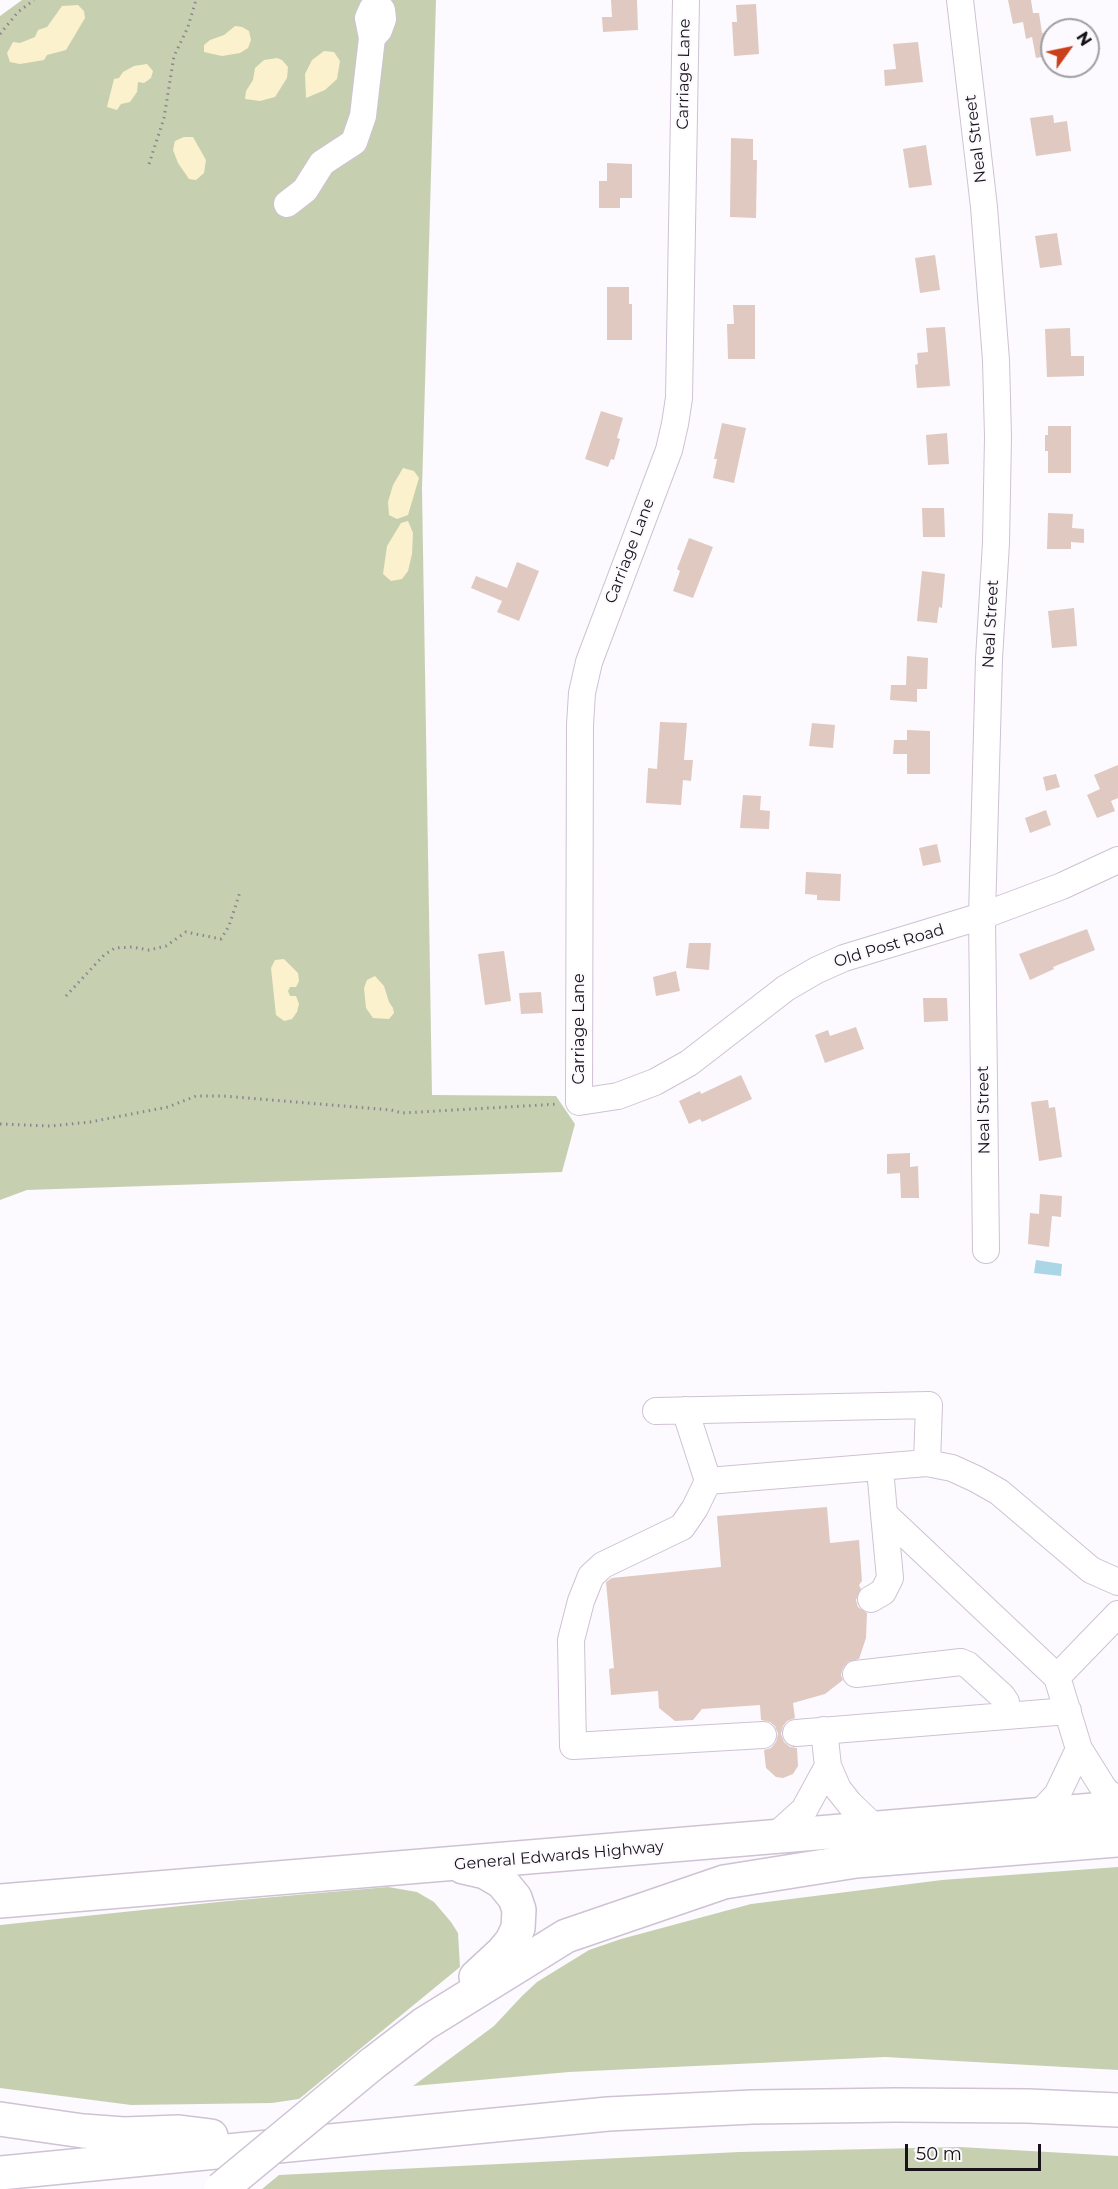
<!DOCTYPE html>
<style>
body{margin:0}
#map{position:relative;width:1118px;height:2189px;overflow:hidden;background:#fcfafe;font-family:Montserrat,sans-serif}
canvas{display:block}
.north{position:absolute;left:1040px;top:18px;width:60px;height:60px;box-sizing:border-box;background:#fcfafe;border:2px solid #a09ea2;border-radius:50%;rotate:57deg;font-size:16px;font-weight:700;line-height:24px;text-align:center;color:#171319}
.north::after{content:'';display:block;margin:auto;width:21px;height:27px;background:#c9401a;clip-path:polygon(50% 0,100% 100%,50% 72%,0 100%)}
.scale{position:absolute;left:905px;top:2144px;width:136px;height:27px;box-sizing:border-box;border:3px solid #171319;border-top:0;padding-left:8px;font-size:18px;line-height:21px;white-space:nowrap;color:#171319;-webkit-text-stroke:4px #fcfafe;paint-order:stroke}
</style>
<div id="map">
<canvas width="1118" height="2189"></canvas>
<div class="north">N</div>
<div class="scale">50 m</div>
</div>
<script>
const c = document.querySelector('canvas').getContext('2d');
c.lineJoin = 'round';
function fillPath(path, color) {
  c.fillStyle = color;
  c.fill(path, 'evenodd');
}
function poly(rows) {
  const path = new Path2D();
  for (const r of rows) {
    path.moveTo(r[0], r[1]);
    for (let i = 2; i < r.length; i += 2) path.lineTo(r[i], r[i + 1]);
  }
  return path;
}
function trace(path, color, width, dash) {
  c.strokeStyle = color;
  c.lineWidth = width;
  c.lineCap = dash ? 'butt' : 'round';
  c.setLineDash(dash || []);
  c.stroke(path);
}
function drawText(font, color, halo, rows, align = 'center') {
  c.font = font + ' Montserrat,sans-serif';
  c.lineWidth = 4.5;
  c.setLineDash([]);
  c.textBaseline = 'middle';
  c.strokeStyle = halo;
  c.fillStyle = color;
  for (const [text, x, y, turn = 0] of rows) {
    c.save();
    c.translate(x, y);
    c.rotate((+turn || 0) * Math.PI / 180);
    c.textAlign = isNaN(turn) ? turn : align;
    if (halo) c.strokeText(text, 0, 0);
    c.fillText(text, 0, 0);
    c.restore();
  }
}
const green = poly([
 [22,0,436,0,422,489,432,1095,556,1096,575,1124,562,1172,27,1190,0,1200,0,16],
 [1118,1867,1118,2070,885,2057,569,2072,413,2086,494,2026,522,1996,537,1982,589,1950,621,1939,751,1904,942,1880],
 [388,1887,417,1892,434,1902,451,1922,458,1933,460,1967,299,2099,272,2103,131,2105,0,2088,0,1925,228,1901],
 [960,2147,1118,2156,1118,2189,262,2189,279,2175,739,2152]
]);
const sand = poly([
 [78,5,84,11,85,18,66,50,47,55,44,60,20,64,10,62,7,53,13,42,20,43,35,37,38,30,47,27,62,6],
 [235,26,242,27,249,31,251,40,248,48,240,53,222,56,204,52,204,45,210,40,224,35],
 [324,51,334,52,340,61,337,79,325,90,306,98,305,74,312,60],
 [277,58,282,60,288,67,287,78,275,97,260,101,245,99,246,91,253,80,255,68,264,60],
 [147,64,153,71,151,78,144,83,138,82,137,92,130,102,121,104,117,110,107,107,114,79,119,78,123,72,134,66],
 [184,137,193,137,206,160,204,173,196,180,189,179,178,163,173,150,175,141],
 [403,468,414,471,419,478,408,515,397,519,389,515,388,502,393,485],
 [408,521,413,533,412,554,408,571,402,579,391,581,383,574,387,546,401,523],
 [284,959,298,973,299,981,296,987,290,987,288,991,290,996,296,996,299,1004,297,1012,292,1019,284,1021,276,1015,271,968,275,960],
 [375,976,384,986,389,1002,393,1008,394,1013,389,1019,373,1018,366,1008,364,988,367,980]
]);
const water = poly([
 [1036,1260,1062,1264,1061,1276,1034,1273]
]);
const building = poly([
 [611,0,637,0,638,30,603,32,602,17,612,17],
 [1008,0,1031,0,1033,13,1039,13,1042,33,1052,31,1052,55,1036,58,1032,37,1026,39,1023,22,1013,24],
 [756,4,759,54,734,56,732,22,737,22,736,5],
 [918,42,923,82,885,86,884,70,896,69,893,44],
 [1053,115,1054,123,1067,121,1071,151,1036,156,1030,118],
 [731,138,753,139,753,160,757,160,756,218,730,217],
 [926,145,932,185,909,188,903,149],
 [607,163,632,164,632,198,620,198,620,208,599,208,599,181,607,181],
 [1057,233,1062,265,1040,268,1035,236],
 [935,255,940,290,920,293,915,258],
 [607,287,629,287,629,304,632,304,632,340,607,340],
 [733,305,755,305,755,359,728,359,727,324,734,324],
 [945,327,950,386,917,388,915,365,918,364,917,353,928,352,926,328],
 [1070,328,1071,356,1084,356,1084,376,1047,377,1045,329],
 [601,411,623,418,617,438,620,439,614,460,611,459,608,467,585,459],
 [722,423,746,428,734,483,713,478,717,459,714,459],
 [1048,426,1071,426,1071,473,1048,473,1048,451,1045,451,1045,435,1048,435],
 [947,433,949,464,928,465,926,435],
 [922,508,944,508,945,537,923,537],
 [1048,513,1073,514,1072,528,1084,529,1084,543,1071,542,1071,549,1047,549],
 [689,538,713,547,693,598,673,591,680,571,677,569],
 [517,562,539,571,519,621,497,612,502,601,471,588,476,576,507,588],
 [922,571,945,574,942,608,939,607,937,623,917,621],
 [1074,608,1077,646,1052,648,1048,611],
 [907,656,928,658,927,689,917,689,917,702,890,700,891,685,906,685],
 [660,722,687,723,684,760,693,760,691,781,683,780,681,805,646,803,648,768,657,769],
 [812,723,835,725,833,748,809,746],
 [907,730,930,731,930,774,907,774,907,754,893,754,894,740,907,740],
 [1118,765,1118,798,1111,801,1115,811,1097,818,1087,795,1100,789,1094,775],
 [1056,774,1060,787,1046,791,1043,777],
 [743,795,761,796,760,810,770,811,769,829,740,828],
 [1046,810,1051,825,1030,833,1025,818],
 [937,844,941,862,923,866,919,848],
 [806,872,841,874,840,901,817,900,817,895,805,894],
 [1087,929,1095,950,1053,967,1054,969,1030,980,1019,954],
 [689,943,711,943,709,970,686,968],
 [504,951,511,1001,485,1005,478,954],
 [676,971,680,991,656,996,653,977],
 [541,992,543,1013,521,1014,519,993],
 [923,998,947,998,948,1021,924,1022],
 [856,1027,864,1049,825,1063,815,1035,828,1030,830,1036],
 [741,1075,752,1099,702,1122,700,1119,689,1124,679,1101,700,1091,701,1094],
 [1048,1100,1049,1108,1055,1107,1062,1157,1039,1161,1031,1102],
 [910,1153,910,1167,918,1166,919,1198,901,1198,900,1173,887,1174,887,1154],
 [1040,1194,1062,1196,1061,1217,1052,1216,1049,1247,1028,1244,1030,1213,1039,1214],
 [827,1507,830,1543,859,1540,862,1581,859,1585,861,1589,856,1600,858,1607,867,1613,866,1638,859,1659,848,1662,843,1668,841,1675,843,1680,825,1694,793,1703,795,1718,787,1721,783,1726,781,1734,784,1742,790,1747,797,1748,798,1766,793,1774,783,1778,776,1777,766,1768,764,1750,771,1748,776,1742,778,1734,775,1726,770,1722,761,1720,760,1705,702,1709,693,1720,675,1721,659,1708,658,1691,611,1695,609,1669,614,1668,606,1582,612,1578,721,1567,717,1516]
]);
const path = poly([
 [0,34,18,12,34,0],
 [149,164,164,118,174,56,188,27,196,0],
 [66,996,104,955,115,948,132,947,149,950,166,946,186,932,221,939,229,926,240,892],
 [0,1124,51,1126,90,1122,168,1107,196,1096,223,1096,391,1110,402,1113,559,1104]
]);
const minor = poly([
 [686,0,679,398,675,424,669,450,589,662,582,693,580,725,579,1102,618,1096,655,1082,689,1063,786,988,817,970,844,958,982,916,1062,886,1118,860],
 [960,0,984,207,996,360,998,437,996,543,989,659,982,916,986,1250],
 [287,204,305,190,322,163,354,142,363,116,372,38,368,18,372,9,382,10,383,19,379,30,372,38],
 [685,1410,708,1481],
 [656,1411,929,1405,927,1463],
 [880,1468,884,1514,1057,1677,1079,1749,1104,1789,1118,1801],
 [871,1599,883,1592,890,1578,884,1514],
 [856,1674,961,1662,968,1665,1002,1696,1006,1702,1008,1716],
 [1057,1677,1118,1614],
 [824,1730,828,1766,838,1789,850,1804,875,1828],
 [796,1733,1068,1711],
 [763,1735,573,1746,571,1640,581,1601,591,1576,603,1565,682,1527,695,1508,708,1481,927,1463,952,1468,976,1479,999,1492,1091,1570,1118,1582],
 [1038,1815,1057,1795,1079,1749],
 [773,1838,804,1810,828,1766]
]);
const major = poly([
 [463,1867,485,1872,502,1882,515,1898,519,1910,518,1928,512,1941,503,1952,476,1977],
 [0,1901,1118,1808],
 [372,2064,424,2024,566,1936,724,1882,856,1861,1118,1840]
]);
const highway = poly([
 [0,2119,83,2131,124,2134,179,2132,211,2136],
 [0,2173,608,2114,752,2107,896,2105,1028,2106,1118,2110]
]);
const majorBridge = poly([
 [221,2189,372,2064]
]);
const streetNames = [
 ["Carriage Lane",684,74,-89],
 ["Neal Street",976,139,-97],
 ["Carriage Lane",630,551,-69],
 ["Neal Street",991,624,-87],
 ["Old Post Road",889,946,-17],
 ["Carriage Lane",579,1029,-90],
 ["Neal Street",984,1110,-91],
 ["General Edwards Highway",559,1856,-5]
];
fillPath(green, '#c6d0b1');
fillPath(sand, '#fbf1cc');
fillPath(water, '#aad6e6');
fillPath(building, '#e0c9c1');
trace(minor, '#cec2d4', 28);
trace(major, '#cec2d4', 36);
trace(highway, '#cec2d4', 36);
trace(path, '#8a878c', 3, [1.5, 4.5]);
trace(minor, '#fff', 26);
trace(major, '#fff', 33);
trace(highway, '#fff', 33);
trace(majorBridge, '#cec2d4', 36, []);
trace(majorBridge, '#fff', 33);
drawText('16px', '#171319', '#fcfafe', streetNames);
</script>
